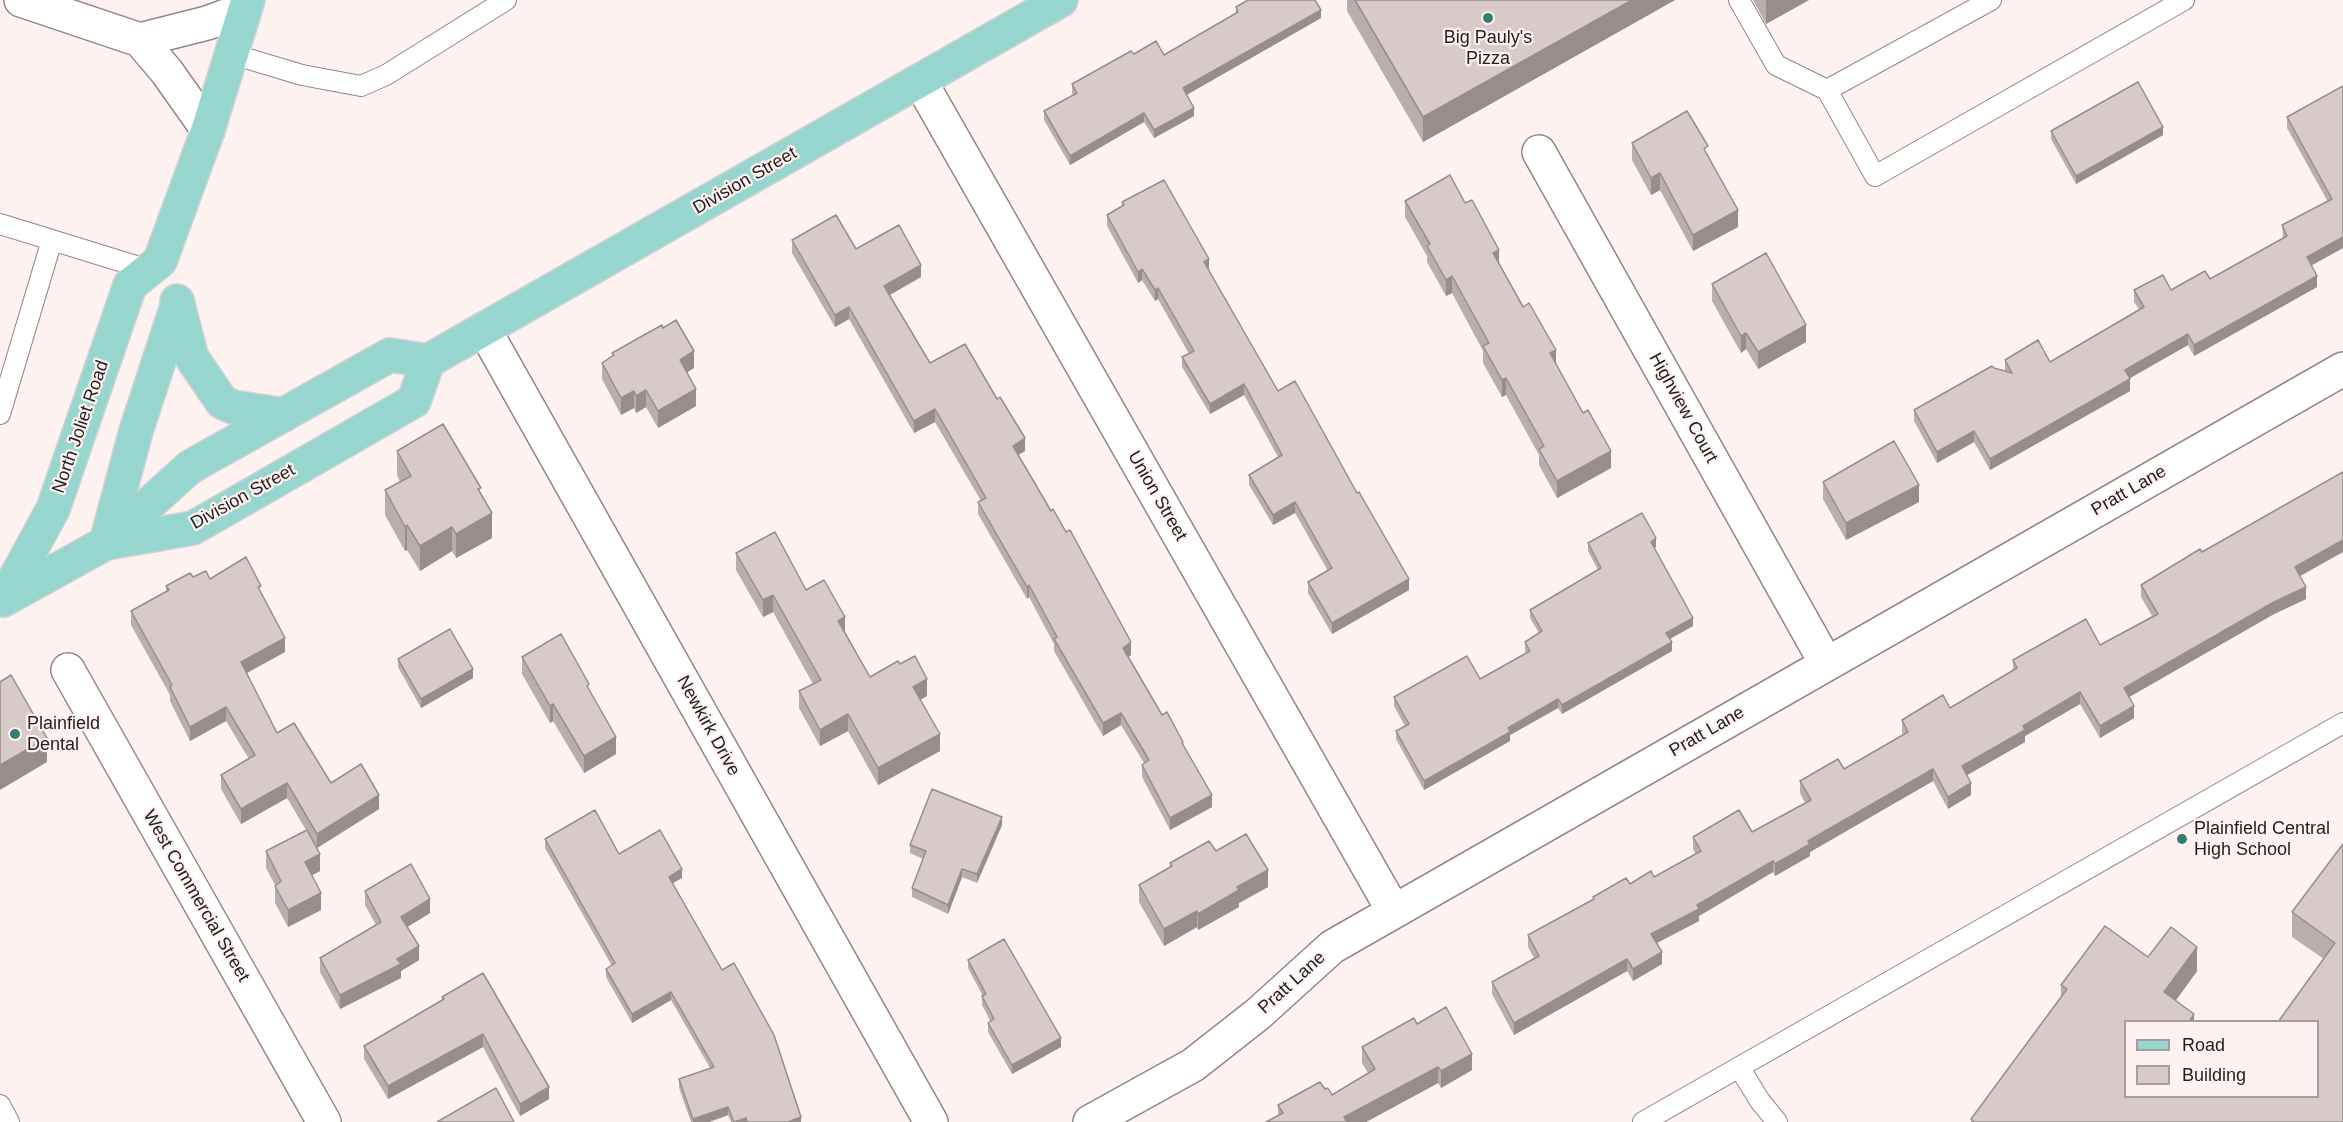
<!DOCTYPE html>
<style>
body{margin:0}
#map{position:relative;width:2343px;height:1122px;overflow:hidden;background:#fef2f1;font-family:Helvetica,sans-serif}
canvas{display:block}
.legend{position:absolute;left:2124px;top:1020px;width:195px;height:78px;box-sizing:border-box;background:#fef2f1;border:2px solid #a69d9c;margin:0;padding:8px 10px;list-style:none;font-size:18px;color:#221d1d}
.legend li{display:flex;align-items:center;gap:12px;height:30px}
.legend b{width:30px;border:2px solid #a69d9c}
</style>
<div id="map">
<canvas width="2343" height="1122"></canvas>
<ul class="legend">
<li><b style="height:8px;background:#97d6ce"></b>Road</li>
<li><b style="height:16px;background:#d8cac9"></b>Building</li>
</ul>
</div>
<script>
const c = document.querySelector('canvas').getContext('2d');
c.lineJoin = 'round';
function poly(rows) {
  const path = new Path2D();
  for (const r of rows) {
    path.moveTo(r[0], r[1]);
    for (let i = 2; i < r.length; i += 2) path.lineTo(r[i], r[i + 1]);
  }
  return path;
}
function trace(path, color, width, dash) {
  c.strokeStyle = color;
  c.lineWidth = width;
  c.lineCap = dash ? 'butt' : 'round';
  c.setLineDash(dash || []);
  c.stroke(path);
}
function fillPath(path, color) {
  c.fillStyle = color;
  c.fill(path, 'evenodd');
}
function drawText(font, color, halo, rows, align = 'center') {
  c.font = font + ' Helvetica,sans-serif';
  c.lineWidth = 4.5;
  c.setLineDash([]);
  c.textBaseline = 'middle';
  c.strokeStyle = halo;
  c.fillStyle = color;
  for (const [text, x, y, turn = 0] of rows) {
    c.save();
    c.translate(x, y);
    c.rotate((+turn || 0) * Math.PI / 180);
    c.textAlign = isNaN(turn) ? turn : align;
    if (halo) c.strokeText(text, 0, 0);
    c.fillText(text, 0, 0);
    c.restore();
  }
}
const service = poly([
 [1739,0,1776,65,1827,90],
 [1991,0,1827,90,1875,176,2184,0],
 [232,54,302,75,361,86,386,75,506,0],
 [0,224,149,270],
 [0,414,52,240],
 [1739,1067,1760,1101,1777,1122],
 [0,1105,9,1122],
 [1643,1122,2343,723]
]);
const minor = poly([
 [21,0,140,40,167,72,208,130],
 [140,40,207,23,245,9],
 [920,81,1393,910],
 [1539,152,1826,663],
 [484,329,931,1122],
 [68,670,324,1122],
 [1090,1122,1193,1065,1258,1014,1332,947,2343,369]
]);
const primary = poly([
 [177,301,192,358,222,402,233,407,284,415],
 [106,543,193,528,414,401,428,361,1061,0],
 [106,543,136,431,178,303],
 [4,599,53,509,130,285,160,261,208,130,248,0],
 [3,600,106,543,190,467,390,355,428,361]
]);
const wall = poly([
 [1347,0,1675,0,1423,142,1347,11],
 [1753,0,1809,0,1766,24],
 [1236,7,1321,18,1186,95,1194,116,1154,138,1144,122,1070,165,1044,120,1044,111,1073,95,1072,93,1072,84,1134,54,1164,55,1236,13],
 [2343,86,2343,248,2311,265,2317,287,2194,356,2188,345,2130,378,2130,391,1990,470,1974,442,1937,463,1914,421,1914,410,2005,371,2005,360,2050,362,2139,309,2134,302,2134,290,2171,290,2210,279,2283,238,2282,225,2328,202,2287,128,2287,117],
 [2051,131,2163,135,2076,184,2051,139],
 [1632,143,1708,154,1738,227,1693,251,1660,190,1651,195,1632,160],
 [1405,201,1499,262,1556,364,1611,468,1557,498,1539,465,1539,455,1506,395,1502,397,1483,363,1483,351,1452,293,1446,296,1427,262,1427,256,1405,217],
 [1122,202,1209,270,1278,391,1409,590,1332,634,1308,593,1308,582,1328,571,1295,513,1273,525,1249,485,1249,475,1278,457,1244,395,1210,414,1182,367,1182,357,1189,354,1158,299,1155,301,1142,280,1138,283,1107,226,1107,215,1122,206],
 [792,240,856,249,921,277,890,295,930,363,1025,451,1018,455,1131,655,1128,657,1162,715,1183,746,1212,807,1170,830,1142,777,1142,765,1144,763,1121,725,1103,736,1054,651,1054,644,1029,597,1027,599,978,514,978,502,981,501,935,422,914,433,849,319,835,327,792,253],
 [1712,284,1806,342,1758,369,1746,349,1741,353,1712,301],
 [663,328,694,368,687,372,696,406,658,428,646,407,636,413,634,408,621,415,602,379,602,363,612,356,612,353],
 [397,451,481,494,492,538,456,558,452,551,420,571,407,550,405,551,385,515,385,490,400,482,397,475],
 [1823,482,1919,502,1846,540,1823,499],
 [1588,543,1656,547,1654,548,1693,626,1670,639,1672,651,1562,714,1558,708,1510,735,1510,741,1424,790,1396,739,1396,731,1405,726,1394,706,1394,697,1480,679,1526,653,1525,650,1525,642,1539,633,1530,618,1530,610,1598,570,1588,551],
 [2202,552,2300,576,2306,599,2274,614,2129,697,2134,718,2100,738,2080,704,2025,736,2025,742,1967,775,1971,795,1948,809,1933,781,1810,852,1810,856,1775,876,1773,872,1699,916,1699,921,1657,943,1662,964,1633,981,1627,971,1514,1035,1492,994,1492,982,1534,958,1528,947,1528,935,1593,900,1593,897,1654,877,1696,854,1693,849,1693,837,1752,832,1805,803,1800,793,1800,781,1844,769,1903,735,1902,732,1902,720,1950,708,2013,670,2013,660,2100,645,2152,616,2141,597,2141,585],
 [736,553,806,590,845,631,870,677,900,664,927,696,920,700,940,751,878,785,848,731,820,746,799,708,799,691,813,684,773,612,763,617,736,570],
 [193,577,210,579,261,592,285,652,247,673,277,733,331,783,379,809,317,848,320,871,312,875,321,910,288,927,275,903,275,885,266,868,266,851,306,830,287,798,241,824,221,789,221,775,249,759,226,721,190,741,170,701,170,695,131,625,131,611,166,592,166,586],
 [522,657,589,691,616,754,584,773,553,721,550,723,522,674],
 [398,659,473,678,421,708,398,667],
 [1002,825,977,883,962,877,948,914,912,897,912,888,923,859,910,853,910,845],
 [545,839,619,854,682,878,673,883,801,1122,731,1122,728,1115,709,1122,691,1122,679,1088,679,1079,710,1068,671,1000,632,1023,606,977,606,969,612,966,545,848],
 [2343,844,2343,1122,1971,1122,1971,1119,2061,997,2061,985,2148,957,2197,971,2175,1001,2194,1022,2126,1022,2318,1096,2324,959,2292,937,2292,912],
 [1216,851,1268,887,1239,903,1239,907,1198,930,1197,927,1164,946,1139,902,1139,885,1170,867,1170,863],
 [365,891,430,913,407,927,419,960,401,971,401,978,340,1009,320,972,320,958,376,925,365,905],
 [968,960,1061,1047,1012,1074,988,1032,988,1023,991,1022,982,1005,982,996,983,996,968,968],
 [483,973,549,1099,520,1116,483,1047,388,1099,364,1059,364,1046,442,1000,442,997],
 [1417,1024,1472,1070,1441,1088,1438,1083,1366,1122,1266,1122,1278,1115,1278,1105,1325,1089,1332,1095,1368,1073,1362,1063,1362,1047]
]);
const shadedWall = poly([
 [1632,0,1675,0,1423,142,1423,117],
 [1766,0,1809,0,1766,24],
 [1321,10,1321,18,1183,97,1183,88],
 [1194,108,1194,116,1154,138,1154,130],
 [1144,113,1144,122,1070,165,1070,156],
 [2163,127,2163,135,2076,184,2076,176],
 [1660,173,1660,190,1651,195,1651,178],
 [1738,210,1738,227,1693,251,1693,235],
 [2343,237,2343,248,2307,268,2307,257],
 [1499,250,1499,267,1493,253],
 [1209,259,1209,270,1204,273,1204,262],
 [921,265,921,277,884,298,884,286],
 [1142,269,1142,280,1138,283,1138,272],
 [1452,276,1452,293,1446,296,1446,280],
 [2317,276,2317,287,2194,356,2194,345],
 [1158,288,1158,299,1155,301,1155,290],
 [849,307,849,319,835,327,835,315],
 [1806,325,1806,342,1758,369,1758,352],
 [1746,333,1746,349,1741,353,1741,336],
 [2188,334,2188,345,2125,381,2125,370],
 [1556,350,1556,367,1550,353],
 [694,351,694,368,680,377,680,360],
 [1506,378,1506,395,1502,397,1502,380],
 [2130,379,2130,391,1990,470,1990,459],
 [1244,384,1244,395,1210,414,1210,404],
 [696,389,696,406,658,428,658,411],
 [646,390,646,407,636,413,636,396],
 [634,391,634,408,621,415,621,398],
 [935,409,935,422,914,433,914,421],
 [1974,431,1974,442,1937,463,1937,452],
 [1025,438,1025,451,1013,458,1013,446],
 [1611,451,1611,468,1557,498,1557,481],
 [1919,485,1919,502,1846,540,1846,523],
 [1295,502,1295,513,1273,525,1273,515],
 [492,513,492,538,456,558,456,534],
 [407,525,407,550,405,551,405,527],
 [452,527,452,551,420,571,420,546],
 [1656,538,1656,547,1651,551,1651,542],
 [2343,540,2343,552,2295,579,2295,567],
 [1409,579,1409,590,1332,634,1332,623],
 [1029,585,1029,597,1027,599,1027,587],
 [2306,587,2306,599,2274,614,2124,700,2124,688,2274,602],
 [773,595,773,612,763,617,763,600],
 [845,617,845,634,838,621],
 [1693,618,1693,626,1666,641,1666,633],
 [285,638,285,652,241,676,241,662],
 [1131,642,1131,655,1123,660,1123,648],
 [1672,642,1672,651,1562,714,1562,705],
 [473,669,473,678,421,708,421,699],
 [927,679,927,696,913,704,913,687],
 [2080,692,2080,704,2025,736,2025,742,1962,778,1962,766,2023,726],
 [1558,699,1558,708,1510,735,1510,741,1424,790,1424,781,1508,728],
 [553,704,553,721,550,723,550,706],
 [2134,706,2134,718,2100,738,2100,726],
 [226,707,226,721,190,741,190,727],
 [1121,713,1121,725,1103,736,1103,723],
 [848,714,848,731,820,746,820,730],
 [940,734,940,751,878,785,878,768],
 [616,737,616,754,584,773,584,756],
 [47,738,47,762,0,790,0,765],
 [1933,769,1933,781,1810,852,1810,856,1775,876,1775,864,1808,841],
 [287,783,287,798,241,824,241,809],
 [1971,783,1971,795,1948,809,1948,797],
 [379,795,379,809,317,848,317,834],
 [1212,795,1212,807,1170,830,1170,818],
 [1002,817,1002,825,977,883,977,874],
 [320,854,320,871,305,879,305,862],
 [1773,861,1773,872,1699,916,1699,921,1651,946,1651,934,1697,905],
 [682,869,682,878,669,885,669,877],
 [962,869,962,877,948,914,948,905],
 [1268,870,1268,887,1239,903,1239,907,1198,930,1198,914,1237,887],
 [321,893,321,910,288,927,288,910],
 [430,899,430,913,401,931,401,917],
 [1197,911,1197,927,1164,946,1164,929],
 [419,946,419,960,401,971,401,978,340,1009,340,995],
 [2197,947,2197,971,2164,1017,2164,992],
 [1662,952,1662,964,1633,981,1633,969],
 [1627,959,1627,971,1514,1035,1514,1023],
 [671,992,671,1000,632,1023,632,1014],
 [2194,1014,2194,1022,2189,1022],
 [483,1034,483,1047,388,1099,388,1086],
 [1061,1038,1061,1047,1012,1074,1012,1065],
 [1472,1054,1472,1070,1441,1088,1441,1071],
 [1438,1067,1438,1083,1366,1122,1344,1122,1344,1117],
 [549,1087,549,1099,520,1116,520,1104],
 [728,1107,728,1115,709,1122,693,1122,693,1119],
 [801,1117,801,1122,788,1122],
 [746,1118,746,1122,734,1122]
]);
const building = poly([
 [1248,0,1315,0,1321,10,1183,88,1194,108,1154,130,1144,113,1070,156,1044,111,1077,93,1072,84,1131,51,1134,54,1156,41,1164,55,1238,12,1236,7,1248,0],
 [1355,0,1632,0,1423,117,1355,0],
 [2138,82,2163,127,2076,176,2051,131,2138,82],
 [2343,86,2343,237,2307,257,2317,276,2194,345,2188,334,2125,370,2130,379,1990,459,1974,431,1937,452,1914,410,1992,366,1994,368,2012,373,2005,360,2038,340,2050,362,2144,307,2134,290,2163,275,2171,290,2205,271,2210,279,2287,236,2282,225,2332,199,2287,117,2343,86],
 [1687,111,1708,146,1704,149,1738,210,1693,235,1660,173,1651,178,1632,143,1687,111],
 [1450,175,1465,203,1472,200,1499,250,1493,253,1523,307,1529,303,1556,350,1550,353,1583,413,1588,410,1611,451,1557,481,1539,449,1544,446,1506,378,1502,380,1483,346,1489,343,1452,276,1446,280,1427,246,1430,244,1405,201,1450,175],
 [1164,180,1209,259,1204,262,1278,391,1295,381,1357,493,1359,492,1409,579,1332,623,1308,582,1332,568,1295,502,1273,515,1249,475,1282,455,1244,384,1210,404,1182,357,1194,351,1158,288,1155,290,1142,269,1138,272,1107,215,1124,205,1122,202,1164,180],
 [836,215,856,249,899,225,921,265,884,286,930,363,965,344,997,399,1000,397,1025,438,1013,446,1051,511,1053,509,1066,532,1070,530,1131,642,1123,648,1162,715,1167,712,1183,742,1182,743,1212,795,1170,818,1142,765,1149,760,1121,713,1103,723,1054,639,1057,637,1029,585,1027,587,978,502,986,498,935,409,914,421,849,307,835,315,792,240,836,215],
 [1766,253,1806,325,1758,352,1746,333,1741,336,1712,284,1766,253],
 [676,320,694,351,680,360,696,389,658,411,646,390,636,396,634,391,621,398,602,363,614,355,612,353,644,335,662,325,663,328,676,320],
 [443,424,481,488,478,489,492,513,456,534,452,527,420,546,407,525,405,527,385,490,411,476,397,451,443,424],
 [1894,441,1919,485,1846,523,1823,482,1894,441],
 [2343,472,2343,540,2295,567,2306,587,2274,602,2124,688,2134,706,2100,726,2080,692,2023,726,2025,730,1962,766,1971,783,1948,797,1933,769,1808,841,1810,844,1775,864,1773,861,1697,905,1699,909,1651,934,1662,952,1633,969,1627,959,1514,1023,1492,982,1539,956,1528,935,1594,899,1593,897,1626,878,1630,884,1651,871,1654,877,1701,851,1693,837,1739,810,1752,832,1811,800,1800,781,1838,759,1844,769,1908,732,1902,720,1943,695,1950,708,2017,668,2013,660,2086,619,2100,645,2158,614,2141,585,2200,549,2202,552,2343,472],
 [1642,513,1656,538,1651,542,1693,618,1666,633,1672,642,1562,705,1558,699,1508,728,1510,732,1424,781,1396,731,1409,724,1394,697,1467,656,1480,679,1530,651,1525,642,1542,631,1530,610,1601,568,1588,543,1642,513],
 [775,532,806,590,824,580,845,617,838,621,870,677,898,661,900,664,915,656,927,679,913,687,940,734,878,768,848,714,820,730,799,691,821,680,773,595,763,600,736,553,775,532],
 [246,557,261,586,258,587,285,638,241,662,277,733,294,723,331,783,361,764,379,795,317,834,287,783,241,809,221,775,255,755,226,707,190,727,170,687,172,685,131,611,169,590,166,586,190,573,193,577,206,571,210,579,246,557],
 [450,629,473,669,421,699,398,659,450,629],
 [561,634,589,684,587,686,616,737,584,756,553,704,550,706,522,657,561,634],
 [11,675,47,738,0,765,0,682,11,675],
 [932,789,1002,817,977,874,962,869,948,905,912,888,926,851,910,845,932,789],
 [595,810,619,854,660,830,682,869,669,877,722,970,734,963,774,1035,801,1117,788,1122,747,1122,746,1118,734,1122,728,1107,693,1119,679,1079,714,1067,671,992,632,1014,606,969,615,963,545,839,595,810],
 [307,830,320,854,305,862,321,893,288,910,275,886,281,881,266,851,307,830],
 [1246,834,1268,870,1237,887,1239,890,1198,914,1197,911,1164,929,1139,885,1172,866,1170,863,1209,841,1216,851,1246,834],
 [2343,844,2343,1122,1974,1122,1971,1119,2067,989,2061,985,2105,926,2148,957,2171,927,2197,947,2164,992,2194,1014,2189,1022,2126,1022,2126,1096,2318,1096,2318,1022,2278,1022,2335,943,2292,912,2343,844],
 [411,864,430,899,401,917,419,946,397,959,401,964,340,995,320,958,381,922,365,891,411,864],
 [1004,939,1061,1038,1012,1065,988,1023,994,1019,982,996,986,994,968,960,1004,939],
 [483,973,549,1087,520,1104,483,1034,388,1086,364,1046,444,999,442,997,483,973],
 [1446,1007,1472,1054,1441,1071,1438,1067,1344,1117,1347,1122,1266,1122,1283,1113,1278,1105,1320,1082,1325,1089,1328,1088,1332,1095,1375,1069,1362,1047,1414,1018,1417,1024,1446,1007],
 [496,1088,514,1122,437,1122,496,1088]
]);
const markers = [
 [1488,18,6,"#357c72"],
 [15,734,6,"#357c72"],
 [2182,839,6,"#357c72"]
];
const poiNames = [
 ["Big Pauly's",1488,38,"center"],
 ["Pizza",1488,59,"center"],
 ["Plainfield",27,724],
 ["Dental",27,745],
 ["Plainfield Central",2194,829],
 ["High School",2194,850]
];
const streetNames = [
 ["Division Street",745,181,-30],
 ["Highview Court",1683,408,61],
 ["North Joliet Road",81,427,-71],
 ["Pratt Lane",2129,491,-30],
 ["Union Street",1157,496,60],
 ["Division Street",243,497,-29],
 ["Newkirk Drive",708,726,61],
 ["Pratt Lane",1707,732,-30],
 ["West Commercial Street",196,896,60],
 ["Pratt Lane",1292,983,-42]
];
trace(service, '#938685', 22);
trace(minor, '#938685', 36);
trace(primary, '#d3d2d2', 36);
trace(service, '#fff', 20);
trace(minor, '#fff', 33);
trace(primary, '#97d6ce', 33);
fillPath(wall, '#baaead');
fillPath(shadedWall, '#978d8d');
fillPath(building, '#d8cac9');
trace(building, '#978d8d', 1.5);
for (const [x, y, r, color] of markers) {
  const dot = new Path2D();
  dot.arc(x, y, r, 0, 2 * Math.PI);
  c.fillStyle = color;
  c.fill(dot);
  trace(dot, '#fef2f1', 2);
}
drawText('18px', '#221d1d', '#fef2f1', poiNames, 'left');
drawText('18px', '#221d1d', '#fef2f1', streetNames);
</script>
